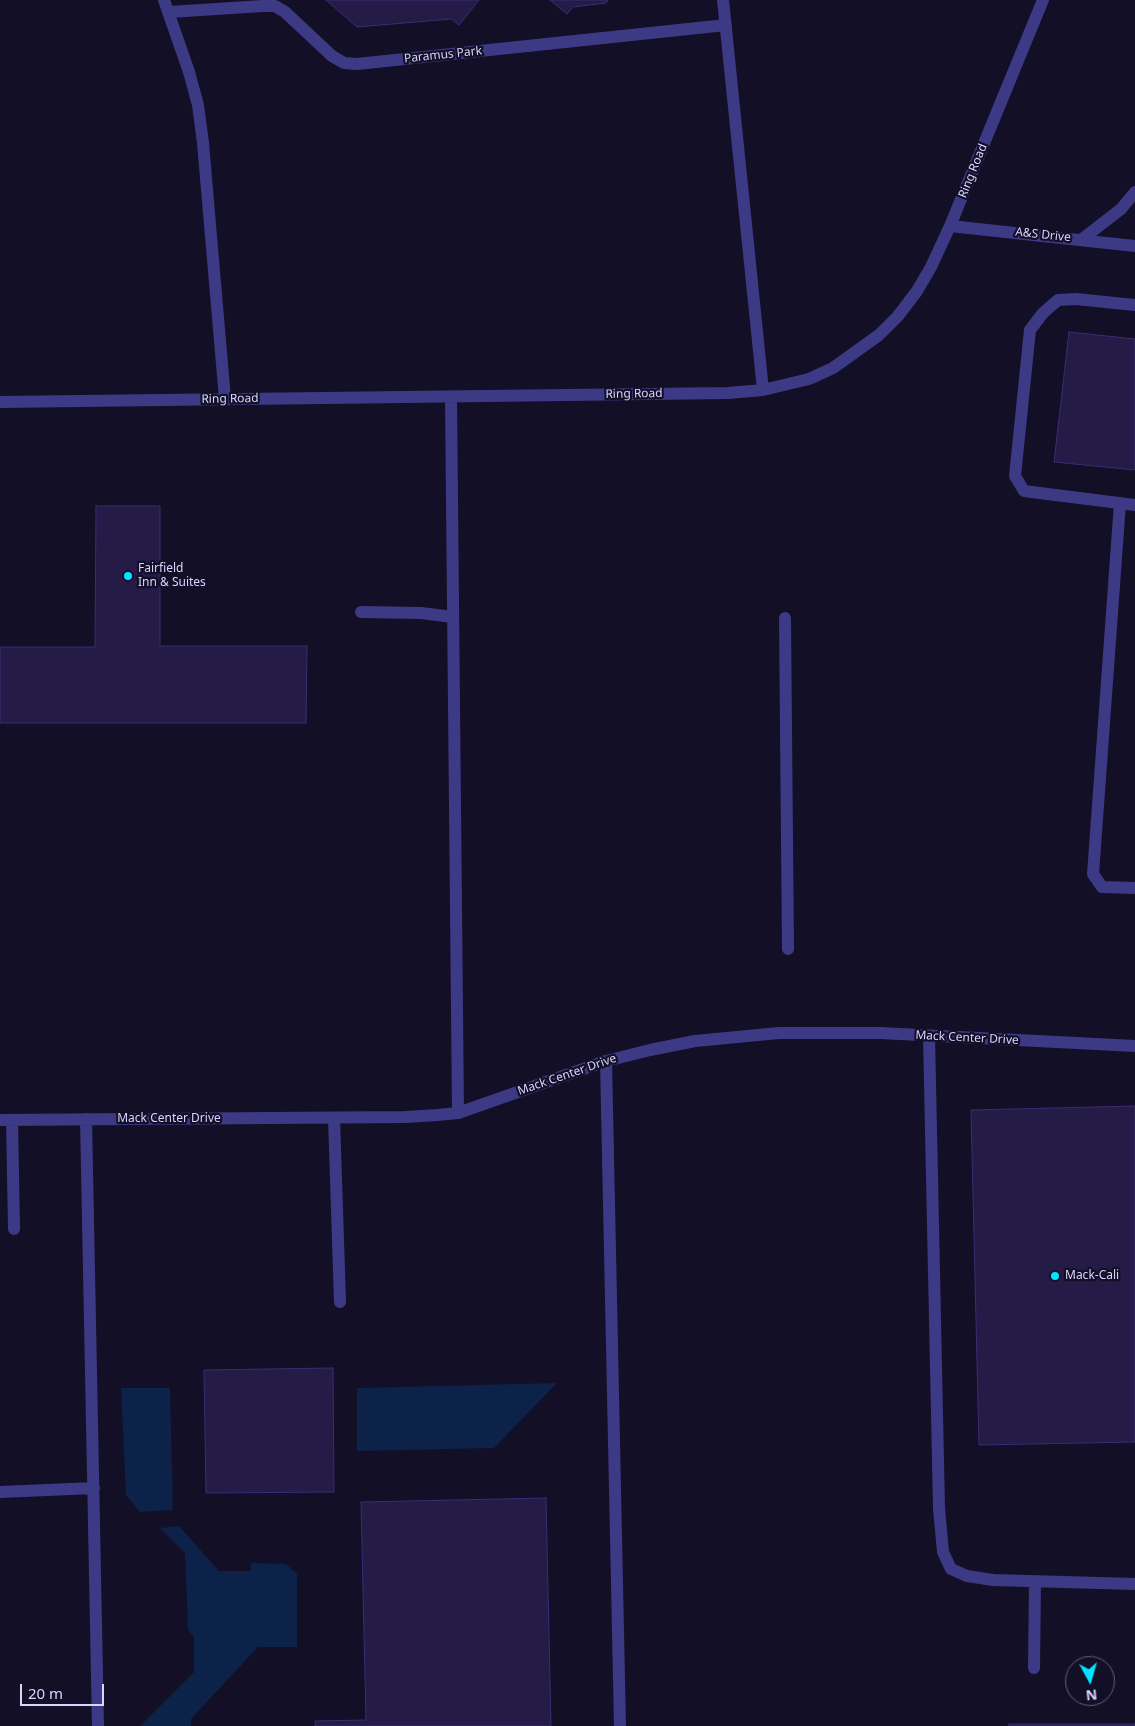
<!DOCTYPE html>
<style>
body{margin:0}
#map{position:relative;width:1135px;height:1726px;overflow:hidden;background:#130f26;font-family:"Noto Sans",sans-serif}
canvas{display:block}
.north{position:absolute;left:1065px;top:1656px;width:50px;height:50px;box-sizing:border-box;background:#130f26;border:1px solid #625e7d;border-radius:50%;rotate:174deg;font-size:14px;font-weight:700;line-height:20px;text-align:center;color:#d9d4ff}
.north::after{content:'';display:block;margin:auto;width:18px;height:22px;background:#00e5ff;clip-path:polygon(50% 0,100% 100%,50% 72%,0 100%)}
.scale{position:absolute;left:20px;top:1684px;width:84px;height:22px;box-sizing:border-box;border:2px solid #d9d4ff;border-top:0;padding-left:6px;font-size:15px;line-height:18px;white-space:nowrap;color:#d9d4ff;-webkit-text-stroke:4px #130f26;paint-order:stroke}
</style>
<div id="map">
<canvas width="1135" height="1726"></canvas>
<div class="north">N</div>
<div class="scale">20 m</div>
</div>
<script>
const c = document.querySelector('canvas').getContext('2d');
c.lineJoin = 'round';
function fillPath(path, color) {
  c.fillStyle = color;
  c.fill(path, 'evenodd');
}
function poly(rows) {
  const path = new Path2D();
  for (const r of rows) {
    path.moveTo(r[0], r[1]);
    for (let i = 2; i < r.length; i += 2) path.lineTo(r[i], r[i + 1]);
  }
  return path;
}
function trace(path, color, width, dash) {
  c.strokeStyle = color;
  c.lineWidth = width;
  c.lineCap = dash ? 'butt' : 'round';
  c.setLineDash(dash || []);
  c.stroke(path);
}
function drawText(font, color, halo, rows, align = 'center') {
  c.font = font + ' "Noto Sans",sans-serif';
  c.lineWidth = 4.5;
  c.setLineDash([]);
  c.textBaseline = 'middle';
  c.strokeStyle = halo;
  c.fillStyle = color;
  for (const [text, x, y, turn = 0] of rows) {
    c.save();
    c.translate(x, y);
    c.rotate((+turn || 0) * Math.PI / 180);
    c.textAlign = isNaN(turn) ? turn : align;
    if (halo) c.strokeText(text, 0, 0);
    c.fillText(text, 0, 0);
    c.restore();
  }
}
const water = poly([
 [557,1383,494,1448,357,1451,357,1388],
 [121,1388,170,1388,173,1510,140,1512,126,1495],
 [179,1526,219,1571,251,1571,251,1563,286,1564,297,1574,297,1647,258,1647,191,1719,191,1726,140,1726,194,1672,194,1637,188,1630,185,1553,160,1528]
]);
const building = poly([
 [326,0,479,0,459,25,451,19,357,27,326,0],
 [550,0,608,0,606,3,573,7,567,14,550,0],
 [1069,332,1135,339,1135,470,1054,462,1069,332],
 [96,506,160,506,160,646,307,646,306,723,0,723,0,647,95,647,96,506],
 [1135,1106,1135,1442,979,1445,971,1110,1135,1106],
 [333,1368,334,1492,206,1493,204,1370,333,1368],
 [546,1498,551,1726,315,1726,315,1721,366,1720,361,1502,546,1498],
 [1009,1724,1135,1724,1135,1726,1009,1726,1009,1724]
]);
const minor = poly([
 [164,0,189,72,198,105,203,143,225,399],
 [723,0,763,390],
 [169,12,263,6,275,6,285,12,332,56,344,63,357,64,726,25],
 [950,226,1135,246],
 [1081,240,1121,209,1135,192],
 [1135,305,1076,299,1058,300,1043,313,1030,330,1015,476,1024,491,1135,505],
 [451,397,458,1113],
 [0,402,728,393,763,390,809,379,833,368,879,335,898,316,917,291,931,267,950,226,1043,0],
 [1120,503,1093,874,1102,887,1135,888],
 [361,612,421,613,453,617],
 [785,618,788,949],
 [929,1036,939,1508,943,1552,951,1569,967,1576,993,1580,1135,1584],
 [606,1061,620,1726],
 [334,1118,340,1302],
 [86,1119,98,1726],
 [0,1120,406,1117,437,1115,458,1113,606,1061,650,1050,695,1041,779,1033,881,1033,1135,1046],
 [12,1120,14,1229],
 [0,1492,94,1488],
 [1034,1668,1035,1582]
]);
const markers = [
 [128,576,5,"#00e5ff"],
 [1055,1276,5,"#00e5ff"]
];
const streetNames = [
 ["Paramus Park",443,55,-6],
 ["Ring Road",973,171,-68],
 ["A&S Drive",1043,235,6],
 ["Ring Road",634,394,-1],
 ["Ring Road",230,399,-1],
 ["Mack Center Drive",967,1038,3],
 ["Mack Center Drive",567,1075,-19],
 ["Mack Center Drive",169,1119]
];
const poiNames = [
 ["Fairfield",138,569],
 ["Inn & Suites",138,583],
 ["Mack-Cali",1065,1276]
];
fillPath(water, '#0c2248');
fillPath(building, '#241b47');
trace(building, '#3b2d73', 1);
trace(minor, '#3d3a85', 12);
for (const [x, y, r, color] of markers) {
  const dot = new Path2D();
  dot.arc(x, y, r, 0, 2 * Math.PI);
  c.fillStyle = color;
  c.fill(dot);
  trace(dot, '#130f26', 2);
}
drawText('12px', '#d9d4ff', '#130f26', streetNames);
drawText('12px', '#d9d4ff', '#130f26', poiNames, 'left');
</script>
